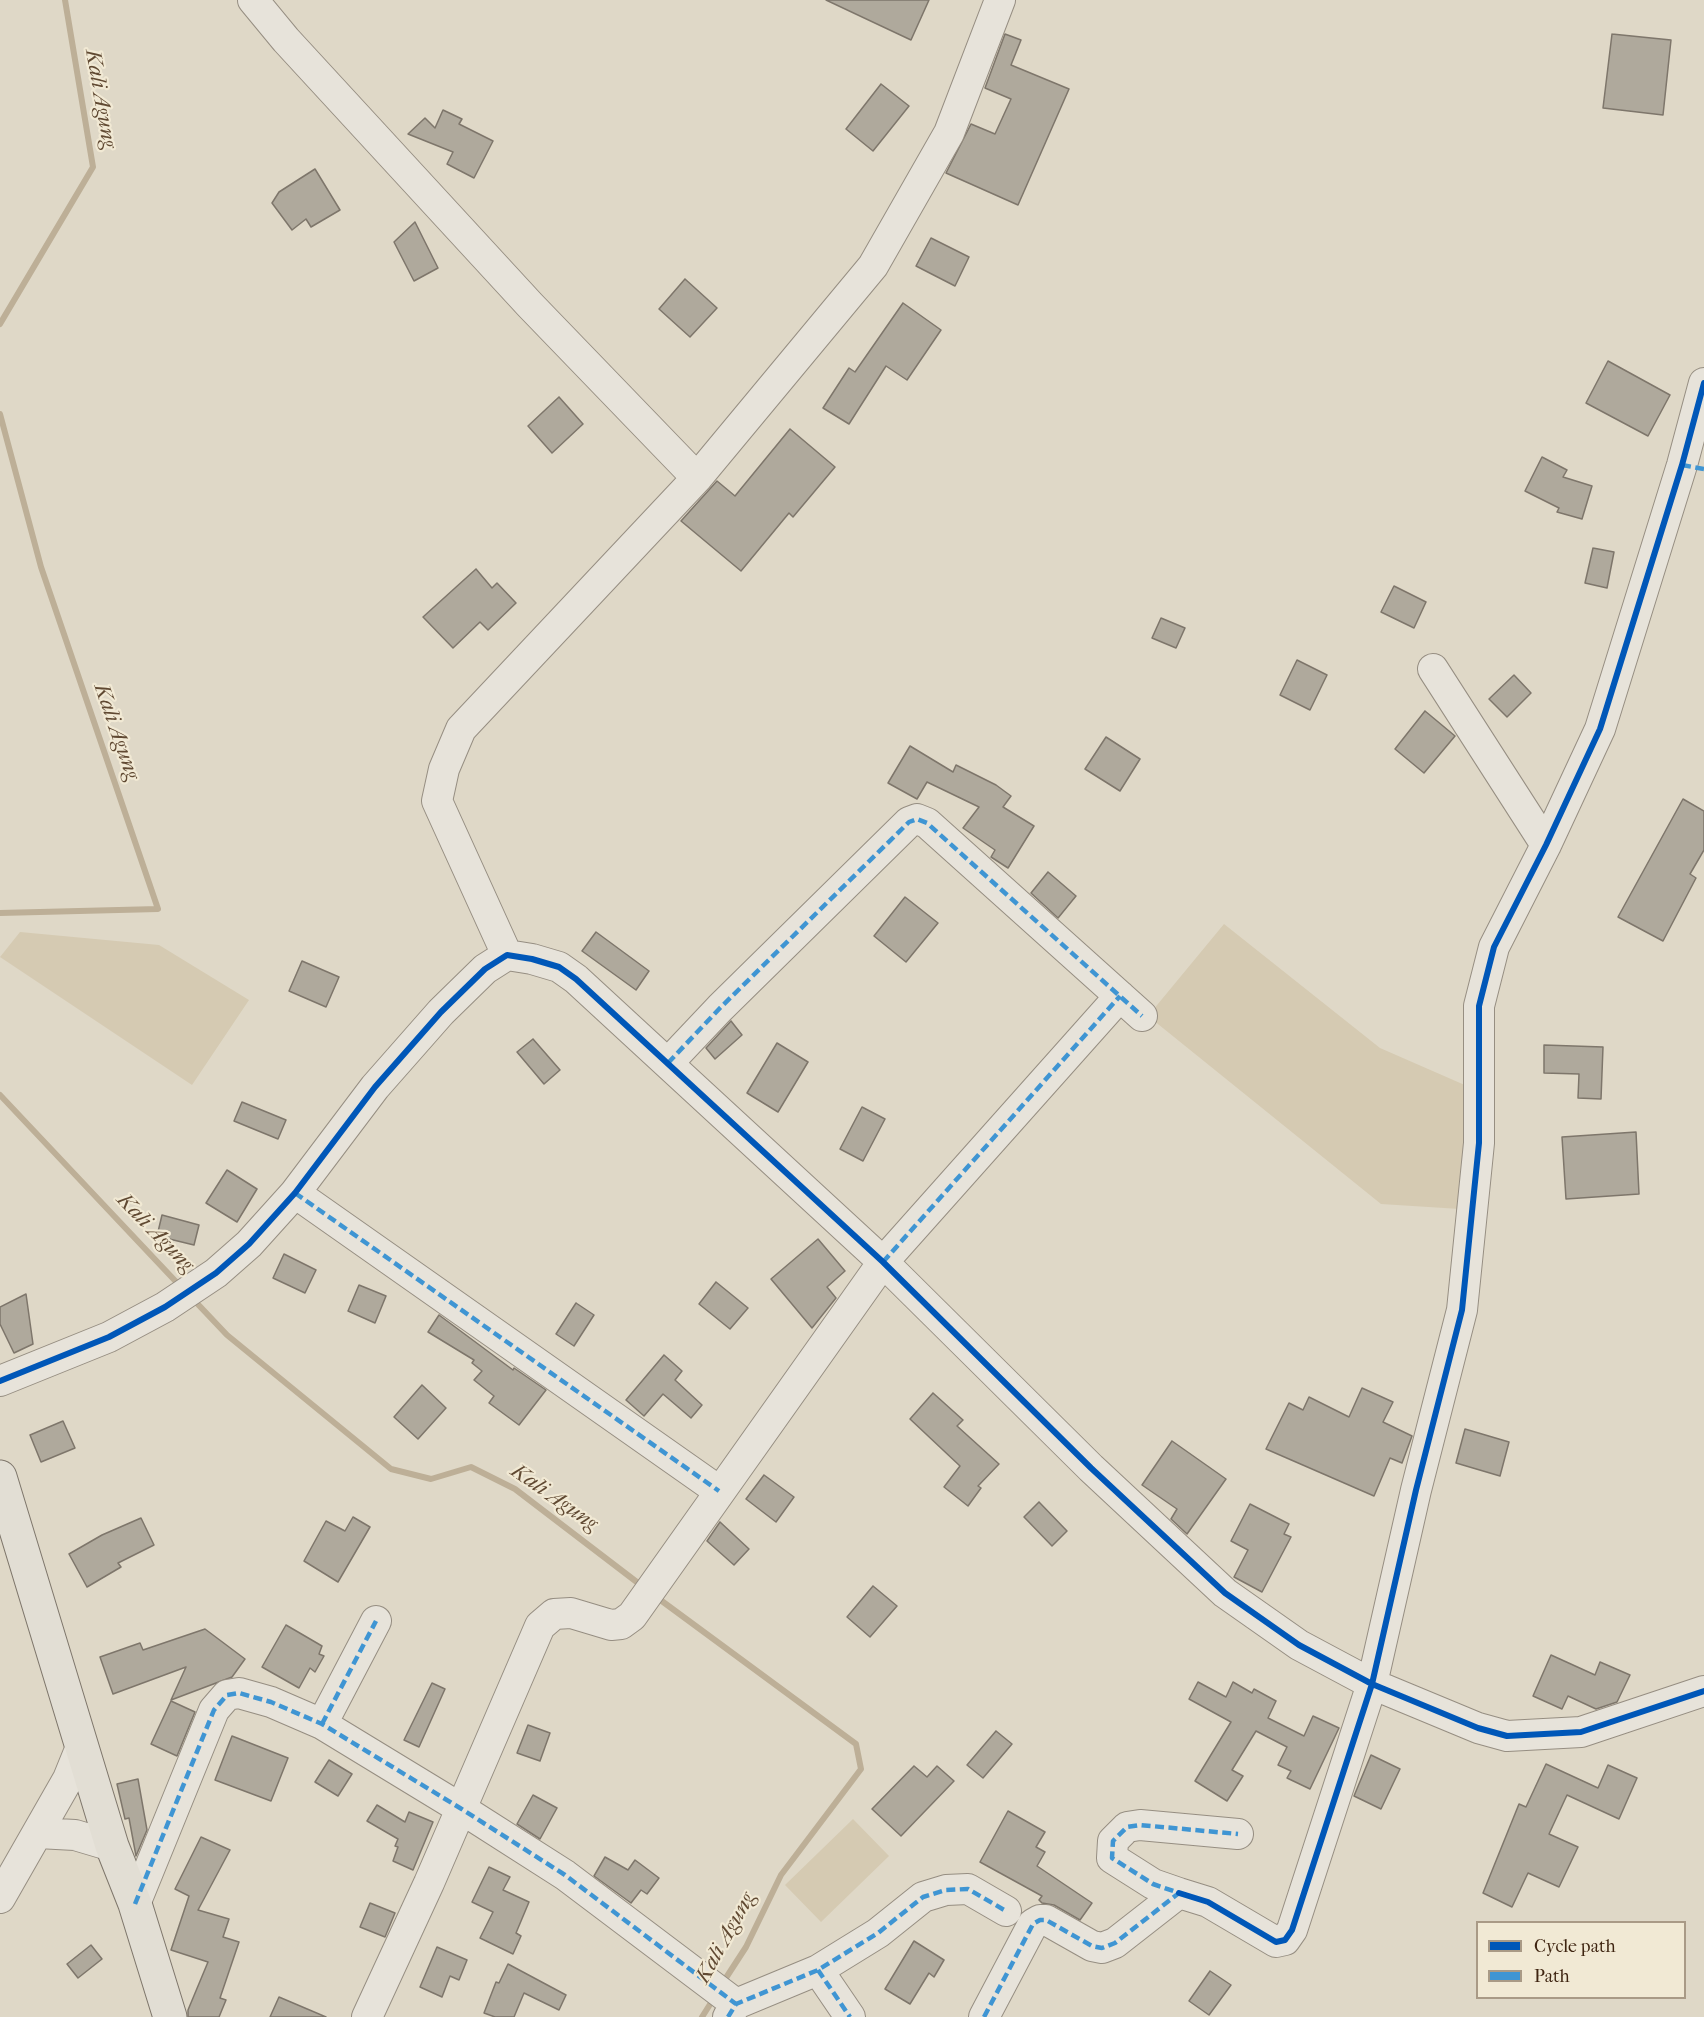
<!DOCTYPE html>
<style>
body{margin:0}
#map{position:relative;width:1704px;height:2017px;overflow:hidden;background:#dfd8c7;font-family:"IM FELL French Canon",serif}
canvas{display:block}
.legend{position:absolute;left:1476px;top:1921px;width:210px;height:78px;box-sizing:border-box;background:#f1e9d4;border:2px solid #a99a86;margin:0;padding:8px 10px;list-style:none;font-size:18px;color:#3e2410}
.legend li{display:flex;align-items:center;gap:12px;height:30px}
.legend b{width:30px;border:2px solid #a99a86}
</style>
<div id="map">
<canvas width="1704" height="2017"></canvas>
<ul class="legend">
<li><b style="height:8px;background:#0057b8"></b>Cycle path</li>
<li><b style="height:8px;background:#3f95d3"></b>Path</li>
</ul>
</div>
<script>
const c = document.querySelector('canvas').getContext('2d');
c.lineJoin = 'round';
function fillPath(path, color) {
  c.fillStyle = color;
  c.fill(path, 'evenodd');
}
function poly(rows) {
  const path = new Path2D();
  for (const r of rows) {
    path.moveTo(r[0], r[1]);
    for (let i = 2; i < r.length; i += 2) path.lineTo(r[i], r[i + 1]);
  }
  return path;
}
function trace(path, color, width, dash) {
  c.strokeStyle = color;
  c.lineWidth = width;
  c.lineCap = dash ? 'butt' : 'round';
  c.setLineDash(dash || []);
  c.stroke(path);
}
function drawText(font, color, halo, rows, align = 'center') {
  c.font = font + ' "IM FELL French Canon",serif';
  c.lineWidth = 4.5;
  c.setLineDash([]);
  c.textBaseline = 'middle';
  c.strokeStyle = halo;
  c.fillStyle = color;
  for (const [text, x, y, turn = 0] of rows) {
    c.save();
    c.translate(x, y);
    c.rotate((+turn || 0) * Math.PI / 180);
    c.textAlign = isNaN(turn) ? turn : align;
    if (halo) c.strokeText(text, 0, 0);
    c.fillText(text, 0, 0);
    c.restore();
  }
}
const green = poly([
 [1224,924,1380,1048,1467,1086,1460,1209,1381,1204,1148,1016],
 [20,932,159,945,249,1000,192,1085,0,957],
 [853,1819,889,1856,821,1922,785,1885]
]);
const stream = poly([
 [0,324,93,167,65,0],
 [0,414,41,567,158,909,0,913],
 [0,1095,181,1287],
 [192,1298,227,1335,391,1469,431,1479,471,1467,515,1489,642,1586],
 [655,1596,856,1744,861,1769,781,1875,746,1947,722,1984],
 [702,2017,714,1998]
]);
const building = poly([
 [826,0,929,0,911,40,826,0],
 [1005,34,1021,40,1011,65,1069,89,1018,205,946,173,971,124,995,134,1011,99,985,88,1005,34],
 [1612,34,1671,40,1663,115,1603,108,1612,34],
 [881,84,909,106,873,151,846,129,881,84],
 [443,110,462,119,459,124,493,141,474,178,447,164,453,152,408,134,425,118,435,128,443,110],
 [315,169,340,210,311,227,306,219,292,230,272,203,279,192,315,169],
 [415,222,438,268,414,281,394,242,415,222],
 [931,238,969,257,955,286,916,266,931,238],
 [685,279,717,308,690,337,659,309,685,279],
 [903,303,941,330,907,380,886,366,849,424,823,408,849,368,855,372,903,303],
 [1608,361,1670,395,1648,436,1586,403,1608,361],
 [559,397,583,424,552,453,528,426,559,397],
 [790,429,835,467,793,517,789,513,741,571,681,521,717,481,735,496,790,429],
 [1542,457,1567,470,1563,477,1592,486,1582,519,1557,512,1559,508,1525,491,1542,457],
 [1593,548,1614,552,1607,588,1585,583,1593,548],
 [476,569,492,588,497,583,516,603,488,630,480,622,453,648,423,617,476,569],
 [1394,586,1426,602,1414,628,1381,612,1394,586],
 [1161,618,1185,628,1176,648,1152,638,1161,618],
 [1297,660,1327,675,1310,710,1280,695,1297,660],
 [1514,675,1531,693,1507,717,1489,699,1514,675],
 [1425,711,1455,736,1424,773,1395,749,1425,711],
 [1106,737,1140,759,1120,791,1085,769,1106,737],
 [910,746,953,772,956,765,996,785,1011,796,1003,807,1034,826,1008,868,991,857,995,850,963,828,979,807,927,782,917,799,888,783,910,746],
 [1683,799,1704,811,1704,850,1690,874,1696,878,1663,941,1618,917,1683,799],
 [1048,872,1076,896,1058,918,1031,893,1048,872],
 [905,897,938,923,906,962,874,936,905,897],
 [596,932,649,971,636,990,582,951,596,932],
 [302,961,339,977,326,1007,289,991,302,961],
 [731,1021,742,1035,715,1059,706,1048,731,1021],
 [533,1039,560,1070,544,1084,517,1052,533,1039],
 [777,1043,808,1062,778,1112,747,1093,777,1043],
 [1544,1045,1603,1047,1601,1099,1578,1098,1579,1074,1544,1073,1544,1045],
 [242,1102,286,1120,278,1139,234,1121,242,1102],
 [862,1107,885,1119,863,1161,840,1149,862,1107],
 [1636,1132,1639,1194,1566,1199,1562,1137,1636,1132],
 [227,1170,257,1189,237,1222,206,1203,227,1170],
 [162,1215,199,1225,194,1245,157,1236,162,1215],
 [818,1239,845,1271,827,1287,836,1298,812,1328,771,1279,818,1239],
 [284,1254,316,1270,305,1293,273,1278,284,1254],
 [716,1282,748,1308,730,1329,699,1304,716,1282],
 [359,1285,386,1296,375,1323,348,1311,359,1285],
 [26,1294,33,1344,14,1353,0,1324,0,1307,26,1294],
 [576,1303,594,1315,574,1346,556,1334,576,1303],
 [439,1315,513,1370,514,1368,546,1390,519,1425,489,1403,494,1396,474,1380,482,1371,472,1363,474,1360,428,1332,439,1315],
 [664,1355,682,1371,675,1380,702,1405,691,1418,663,1394,644,1416,626,1400,664,1355],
 [422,1385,446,1408,418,1439,394,1417,422,1385],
 [1362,1388,1393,1402,1383,1422,1412,1436,1402,1463,1390,1458,1374,1496,1266,1449,1289,1403,1303,1410,1309,1397,1349,1417,1362,1388],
 [933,1393,963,1420,957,1426,999,1464,978,1486,981,1488,968,1506,944,1487,960,1466,910,1419,933,1393],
 [63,1421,75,1448,41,1462,30,1435,63,1421],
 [1465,1429,1509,1442,1500,1476,1456,1463,1465,1429],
 [1172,1441,1226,1479,1187,1534,1171,1519,1177,1509,1142,1485,1172,1441],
 [764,1475,794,1497,776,1522,746,1499,764,1475],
 [1039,1502,1067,1531,1052,1546,1024,1517,1039,1502],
 [1250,1504,1289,1524,1284,1534,1291,1537,1262,1592,1234,1577,1248,1550,1231,1541,1250,1504],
 [353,1517,370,1527,338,1582,304,1561,326,1521,345,1531,353,1517],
 [141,1518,154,1545,118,1563,121,1567,87,1587,69,1554,102,1535,141,1518],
 [720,1522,749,1549,734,1565,707,1541,720,1522],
 [873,1586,897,1606,870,1637,847,1617,873,1586],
 [286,1625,322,1646,319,1654,324,1656,315,1672,310,1668,299,1688,262,1667,286,1625],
 [205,1629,245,1659,232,1677,171,1700,186,1667,113,1694,100,1657,140,1643,143,1650,205,1629],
 [1551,1655,1595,1675,1600,1662,1630,1675,1617,1702,1596,1709,1568,1696,1562,1709,1533,1696,1551,1655],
 [1198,1682,1226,1697,1233,1682,1252,1693,1254,1689,1276,1701,1268,1718,1304,1736,1313,1716,1339,1728,1310,1789,1287,1778,1291,1771,1278,1765,1287,1747,1256,1731,1232,1770,1243,1776,1227,1801,1195,1781,1231,1722,1189,1699,1198,1682],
 [432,1683,445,1689,419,1747,404,1740,432,1683],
 [171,1701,195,1712,177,1756,151,1744,171,1701],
 [528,1725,550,1733,540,1761,517,1753,528,1725],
 [996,1731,1012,1744,983,1778,967,1765,996,1731],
 [232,1736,288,1758,271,1801,215,1780,232,1736],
 [1371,1755,1400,1769,1381,1809,1354,1796,1371,1755],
 [329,1760,352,1774,338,1796,315,1782,329,1760],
 [1546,1764,1598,1788,1608,1765,1637,1778,1619,1819,1567,1795,1549,1834,1578,1847,1559,1887,1528,1873,1512,1907,1483,1893,1519,1804,1526,1807,1546,1764],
 [914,1766,927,1777,937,1766,954,1781,901,1836,872,1809,914,1766],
 [138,1779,147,1830,136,1856,129,1818,125,1819,117,1784,138,1779],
 [533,1795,557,1808,540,1839,517,1824,533,1795],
 [377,1805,405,1822,409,1812,433,1822,413,1870,393,1861,398,1847,395,1846,398,1839,367,1821,377,1805],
 [1008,1811,1045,1832,1036,1847,1045,1852,1037,1866,1092,1903,1080,1920,1054,1905,1042,1903,1039,1900,1042,1896,980,1862,1008,1811],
 [201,1837,230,1850,198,1910,229,1919,223,1937,239,1942,220,1998,226,2000,219,2017,188,2017,188,2010,208,1962,171,1950,189,1896,175,1889,201,1837],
 [605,1857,628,1870,635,1860,659,1878,647,1894,641,1890,631,1903,594,1876,605,1857],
 [489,1867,510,1877,503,1890,529,1902,516,1933,521,1936,513,1954,480,1938,493,1912,472,1902,489,1867],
 [370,1903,395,1913,385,1937,360,1927,370,1903],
 [914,1941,944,1960,934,1977,929,1973,910,2004,885,1989,914,1941],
 [91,1945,102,1959,78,1978,67,1964,91,1945],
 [437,1947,467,1960,459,1980,450,1976,442,1997,420,1987,437,1947],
 [508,1964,566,1995,559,2010,524,1993,514,2017,495,2017,484,2013,496,1982,499,1983,508,1964],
 [1210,1971,1231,1985,1209,2015,1189,2001,1210,1971],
 [279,1997,326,2017,270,2017,279,1997]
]);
const minor = poly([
 [253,0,286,40,530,305,697,478],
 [1433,669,1546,845],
 [507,955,437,801,444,769,461,729,697,478,873,266,949,133,1000,0],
 [668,1063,720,1008,909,822,917,819,927,823,1142,1016],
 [295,1193,719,1491],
 [0,1381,109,1337,165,1307,216,1273,249,1244,295,1193,375,1087,441,1012,485,969,507,955,532,959,559,967,576,979,883,1262,1091,1468,1225,1593,1299,1645,1372,1684,1478,1728,1507,1736,1581,1732,1704,1691],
 [322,1724,376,1621],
 [38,1833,75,1835,112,1846],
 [1179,1893,1208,1902,1276,1942,1285,1940,1292,1930,1372,1684,1416,1490,1462,1310,1479,1143,1479,1006,1494,947,1546,845,1600,729,1682,465,1704,383],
 [0,1898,68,1779,81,1747],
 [135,1904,214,1710,227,1695,239,1693,271,1702,322,1724,460,1808,565,1875,736,2004],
 [818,1970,850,2017],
 [367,2017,429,1883,540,1626,554,1614,571,1613,611,1625,621,1624,632,1616,883,1262,1120,996],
 [728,2017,736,2004,818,1970,878,1933,923,1897,946,1890,968,1889,1006,1911],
 [984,2017,1033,1924,1040,1920,1046,1920,1092,1946,1102,1948,1115,1943,1179,1893,1153,1884,1112,1858,1113,1841,1127,1827,1140,1825,1238,1834]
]);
const major = poly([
 [0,1477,112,1846,135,1904,170,2017]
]);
const quiet = poly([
 [1682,465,1704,469],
 [668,1063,720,1008,909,822,917,819,927,823,1142,1016],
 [295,1193,719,1491],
 [883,1262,1120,996],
 [322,1724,376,1621],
 [135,1904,214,1710,227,1695,239,1693,271,1702,322,1724,460,1808,565,1875,736,2004],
 [818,1970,850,2017],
 [728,2017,736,2004,818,1970,878,1933,923,1897,946,1890,968,1889,1006,1911],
 [984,2017,1033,1924,1040,1920,1046,1920,1092,1946,1102,1948,1115,1943,1179,1893,1153,1884,1112,1858,1113,1841,1127,1827,1140,1825,1238,1834]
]);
const cycleway = poly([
 [0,1381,109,1337,165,1307,216,1273,249,1244,295,1193,375,1087,441,1012,485,969,507,955,532,959,559,967,576,979,883,1262,1091,1468,1225,1593,1299,1645,1372,1684,1478,1728,1507,1736,1581,1732,1704,1691],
 [1179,1893,1208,1902,1276,1942,1285,1940,1292,1930,1372,1684,1416,1490,1462,1310,1479,1143,1479,1006,1494,947,1546,845,1600,729,1682,465,1704,383]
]);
const waterNames = [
 ["Kali Agung",100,99,80],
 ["Kali Agung",116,732,71],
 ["Kali Agung",155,1233,46],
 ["Kali Agung",554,1498,35],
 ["Kali Agung",726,1938,-61]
];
fillPath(green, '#d5cab2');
trace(stream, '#bdaf97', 6);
fillPath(building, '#afa99c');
trace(building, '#7e766b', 1.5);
trace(minor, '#968e82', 32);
trace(major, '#7e766b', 35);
trace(minor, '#e7e3da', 30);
trace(major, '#e2ded4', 33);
trace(quiet, '#3f95d3', 4.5, [9, 4.5]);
trace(cycleway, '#0057b8', 6);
drawText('italic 22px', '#604932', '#f1e9d4', waterNames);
</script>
